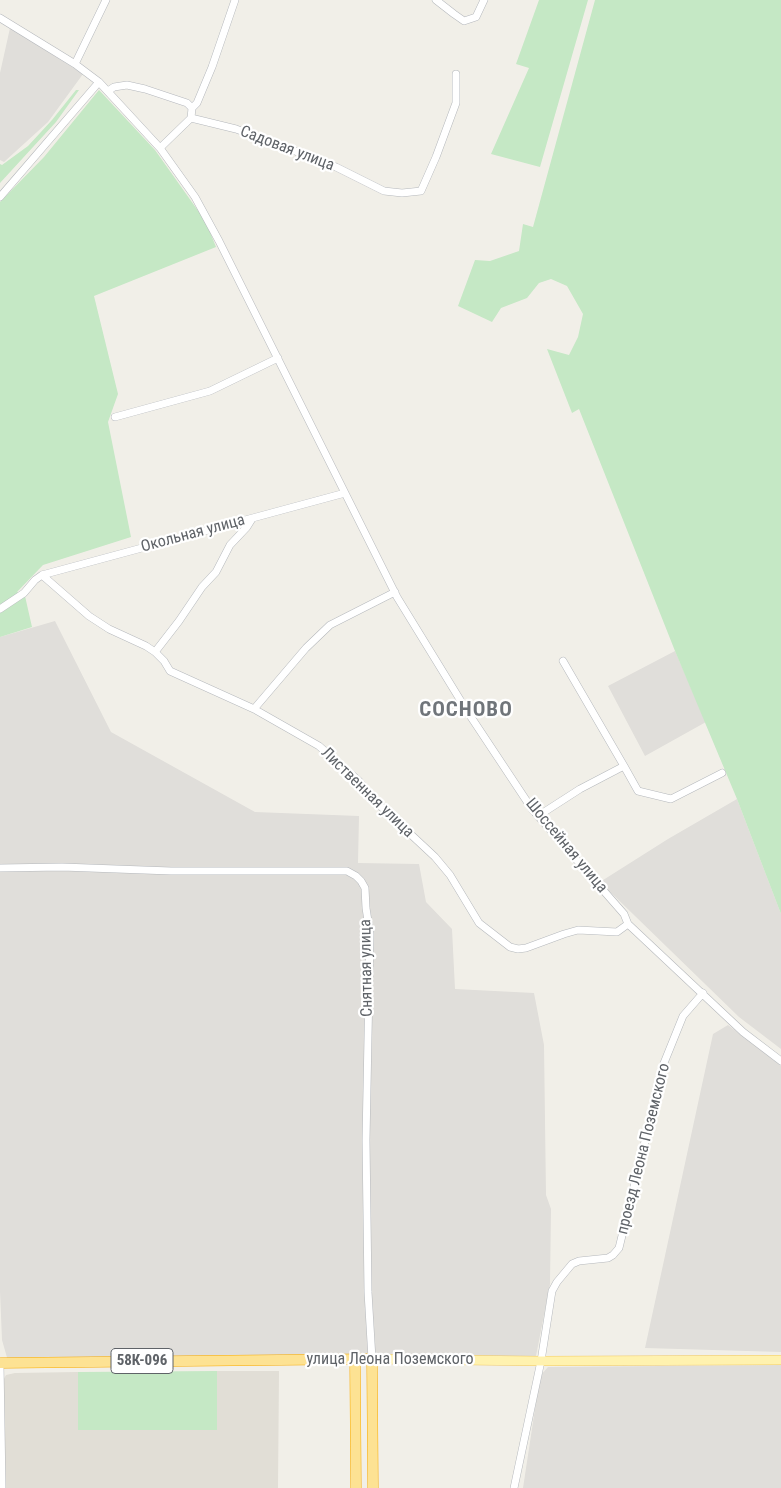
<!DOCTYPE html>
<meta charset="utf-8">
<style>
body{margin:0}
canvas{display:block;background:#f1efe8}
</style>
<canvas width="781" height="1488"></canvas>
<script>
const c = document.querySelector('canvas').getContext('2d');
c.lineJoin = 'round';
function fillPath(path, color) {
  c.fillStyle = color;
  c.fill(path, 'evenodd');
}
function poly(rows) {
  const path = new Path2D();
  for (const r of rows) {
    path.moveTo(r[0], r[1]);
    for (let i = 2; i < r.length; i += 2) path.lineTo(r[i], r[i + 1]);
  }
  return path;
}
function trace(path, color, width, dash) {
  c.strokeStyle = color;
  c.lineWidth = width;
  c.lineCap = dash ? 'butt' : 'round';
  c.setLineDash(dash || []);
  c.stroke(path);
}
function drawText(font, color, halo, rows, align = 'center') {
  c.font = font + ' "Roboto Condensed",sans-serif';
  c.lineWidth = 4.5;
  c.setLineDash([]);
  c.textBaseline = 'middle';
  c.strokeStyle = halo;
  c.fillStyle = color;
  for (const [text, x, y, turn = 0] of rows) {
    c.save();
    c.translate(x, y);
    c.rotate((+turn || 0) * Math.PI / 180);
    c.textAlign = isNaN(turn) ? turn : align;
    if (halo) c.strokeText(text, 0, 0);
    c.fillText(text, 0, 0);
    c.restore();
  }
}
const industrial = poly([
 [10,28,83,74,48,122,4,162,0,160,0,73],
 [55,621,111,732,255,812,359,816,358,863,419,864,426,902,452,929,455,989,534,993,544,1045,546,1195,551,1209,550,1284,536,1356,8,1361,2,1340,0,1291,0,637],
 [675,651,706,722,645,756,608,686],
 [737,799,781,914,781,1049,739,1017,600,882,668,839],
 [728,1025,781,1066,781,1352,645,1348,713,1034],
 [781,1365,781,1488,523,1488,540,1376,548,1367]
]);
const education = poly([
 [217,1371,279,1371,278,1488,4,1488,0,1386,6,1375,15,1373,78,1372,78,1430,217,1430]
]);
const green = poly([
 [539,0,588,0,540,167,491,154,529,68,516,64],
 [595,0,781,0,781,914,737,799,675,651,579,409,572,413,547,349,569,355,578,337,583,314,567,286,551,279,539,283,527,298,501,308,492,322,458,306,475,260,490,261,519,251,523,224,533,227],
 [76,90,79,90,56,122,0,183,0,164,2,165,28,146,52,120],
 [99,90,155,150,206,222,216,247,94,296,118,394,108,422,131,537,43,565,17,592,25,596,32,627,0,637,0,202,44,157],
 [217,1371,217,1430,78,1430,78,1372]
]);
const minor = poly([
 [436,0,454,14,464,21,476,17,484,0],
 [0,18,75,64,99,82,160,148,195,197,219,241,397,597,467,711,532,809,624,914,628,924,743,1032,781,1061],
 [75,64,106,0],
 [108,91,114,87,127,85,145,89,187,103,192,108],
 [191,118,192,108,197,103,212,67,235,0],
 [160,148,191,118,236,129,311,157,336,167,384,191,402,193,421,191,436,157,456,103,456,74],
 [0,197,99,82],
 [115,417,210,391,278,358],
 [42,575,89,616,109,629,146,646,155,652,164,661,170,671,254,709,319,746,359,781,375,801,435,857,450,875,479,923,510,947,518,949,526,948,564,934,578,930,617,932,628,924],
 [0,609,24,593,35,580,42,575,345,493],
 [155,652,179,621,202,587,216,572,230,545,247,527,252,519],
 [254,709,306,648,330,625,395,592],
 [624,766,638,791,671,799,722,773],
 [538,816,580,789,624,766,563,661],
 [0,868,62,867,171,871,347,871,356,876,361,881,365,888,366,908,370,934,366,1140,368,1292,372,1359],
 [0,1363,2,1488],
 [514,1488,541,1361,552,1291,557,1282,572,1264,579,1261,608,1258,613,1255,619,1248,664,1063,683,1016,703,993]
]);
const major = poly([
 [372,1359,541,1361,781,1360]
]);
const highway = poly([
 [355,1359,356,1488],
 [0,1363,372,1359,373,1488]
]);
const shields = [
 [142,1361,62]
];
const shieldNames = [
 ["58К-096",142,1361]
];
const streetNames = [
 ["Садовая улица",287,149,21],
 ["Окольная улица",193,534,-15],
 ["Лиственная улица",367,793,44],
 ["Шоссейная улица",566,846,50],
 ["Снятная улица",367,968,-91],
 ["проезд Леона Поземского",644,1149,-76],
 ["улица Леона Поземского",390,1360]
];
const districtNames = [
 ["СОСНОВО",466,711]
];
fillPath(industrial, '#e0deda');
fillPath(education, '#e1ded6');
fillPath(green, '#c5e8c5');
trace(minor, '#b5b8bc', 8);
trace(major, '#f2c960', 10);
trace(highway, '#f9ab00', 11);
trace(minor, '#fff', 7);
trace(major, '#fff2af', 9);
trace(highway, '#fde293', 10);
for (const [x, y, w] of shields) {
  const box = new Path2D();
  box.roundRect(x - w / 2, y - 12.5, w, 25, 4);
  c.fillStyle = '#fff';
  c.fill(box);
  trace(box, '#5f6368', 1);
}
drawText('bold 15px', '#5f6368', null, shieldNames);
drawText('16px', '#5f6368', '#fff', streetNames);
c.letterSpacing = '1px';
drawText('bold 21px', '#70757a', '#fff', districtNames);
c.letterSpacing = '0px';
</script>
